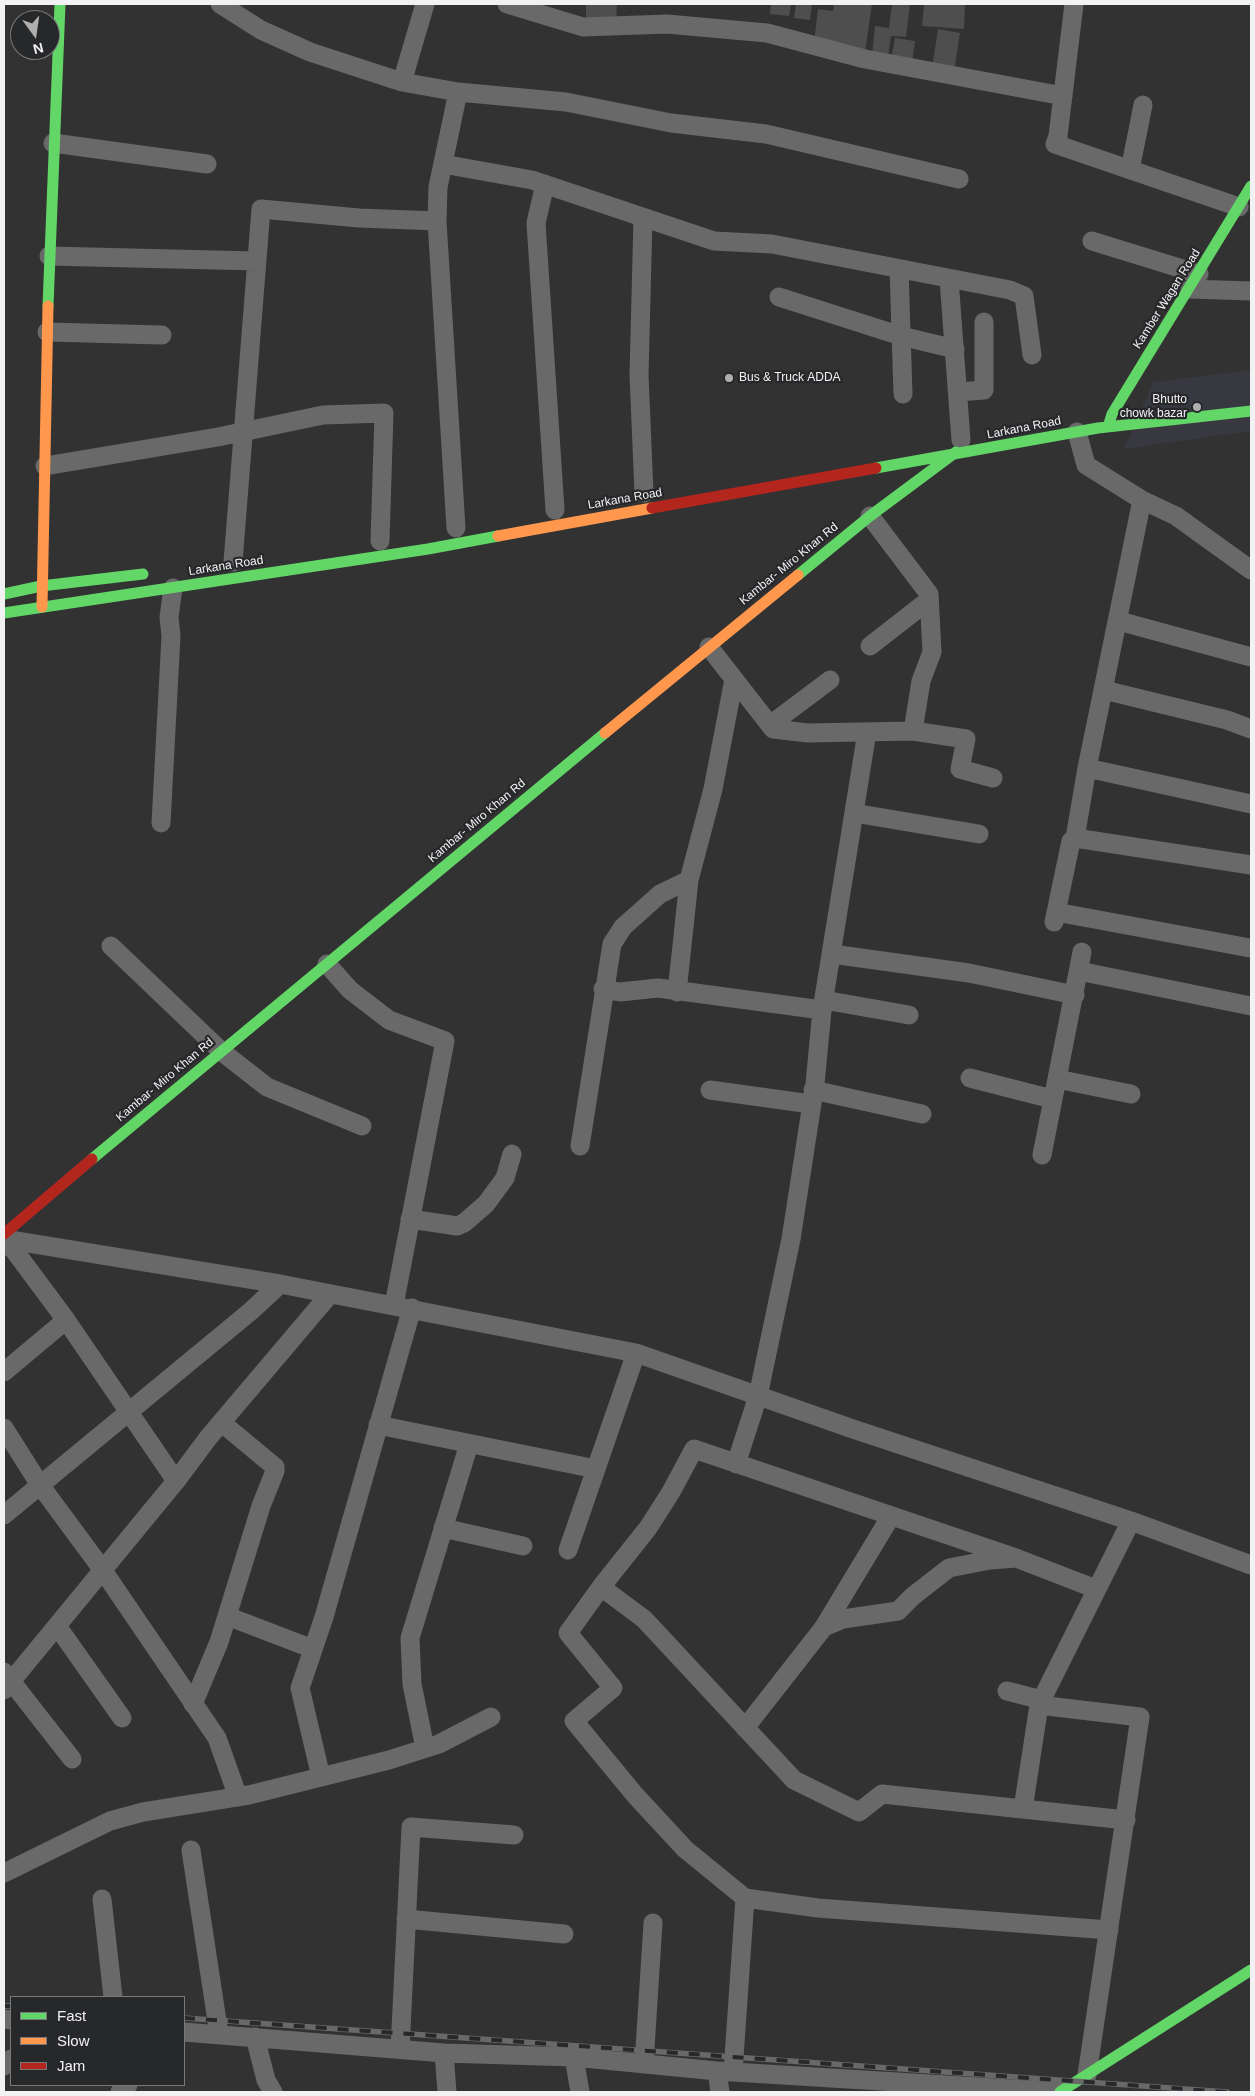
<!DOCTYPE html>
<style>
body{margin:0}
#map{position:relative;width:1255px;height:2096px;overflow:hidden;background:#323233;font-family:Arial,sans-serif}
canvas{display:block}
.frame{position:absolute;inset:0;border:5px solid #f2f2f4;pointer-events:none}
.legend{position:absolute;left:10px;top:1996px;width:175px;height:90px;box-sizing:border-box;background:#27282a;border:1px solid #78797b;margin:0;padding:6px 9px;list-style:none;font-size:15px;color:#f2f2f4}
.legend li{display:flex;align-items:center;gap:10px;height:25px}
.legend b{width:25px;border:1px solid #78797b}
.north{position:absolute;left:10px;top:10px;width:50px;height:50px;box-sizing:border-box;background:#27282a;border:1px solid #78797b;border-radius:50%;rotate:166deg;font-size:14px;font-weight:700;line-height:20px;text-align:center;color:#f2f2f4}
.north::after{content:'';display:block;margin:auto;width:18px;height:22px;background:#afafb0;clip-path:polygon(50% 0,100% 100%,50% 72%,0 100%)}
</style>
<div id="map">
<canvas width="1255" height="2096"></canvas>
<div class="frame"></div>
<ul class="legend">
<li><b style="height:6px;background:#63d668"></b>Fast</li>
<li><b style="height:6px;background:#ff974d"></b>Slow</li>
<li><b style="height:6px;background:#b3261e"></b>Jam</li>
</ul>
<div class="north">N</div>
</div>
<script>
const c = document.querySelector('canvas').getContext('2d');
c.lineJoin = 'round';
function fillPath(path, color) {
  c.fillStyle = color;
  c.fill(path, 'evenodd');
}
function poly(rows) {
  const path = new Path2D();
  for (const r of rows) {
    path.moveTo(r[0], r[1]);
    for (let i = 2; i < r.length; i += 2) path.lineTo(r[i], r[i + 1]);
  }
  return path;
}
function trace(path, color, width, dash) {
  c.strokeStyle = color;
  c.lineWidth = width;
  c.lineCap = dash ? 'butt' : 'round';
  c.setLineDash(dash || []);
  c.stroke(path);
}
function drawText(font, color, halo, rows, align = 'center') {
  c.font = font + ' Arial,sans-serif';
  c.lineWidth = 4.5;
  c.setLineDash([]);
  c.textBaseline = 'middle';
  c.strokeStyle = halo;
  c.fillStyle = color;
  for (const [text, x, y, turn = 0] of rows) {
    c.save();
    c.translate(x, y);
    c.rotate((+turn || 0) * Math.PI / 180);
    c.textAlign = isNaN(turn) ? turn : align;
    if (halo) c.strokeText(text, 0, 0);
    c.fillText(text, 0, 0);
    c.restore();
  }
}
const built = poly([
 [1251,370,1251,431,1124,449,1153,382]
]);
const building = poly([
 [586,4,617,4,616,24,586,23],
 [771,4,791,5,789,16,770,14],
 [796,4,812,4,810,20,794,18],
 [834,4,872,4,865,52,814,42,818,9,833,11],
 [892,4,910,4,906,37,891,36,888,57,872,55,875,26,889,28],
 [924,4,965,4,964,29,922,26],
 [938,29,960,33,954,71,932,68],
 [895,38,915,41,912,63,891,60]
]);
const street = poly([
 [220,4,261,30,310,52,402,82,458,92,566,102,671,123,766,134,959,179],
 [507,4,583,27,667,24,767,33,865,59,1063,96],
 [1074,4,1058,136,1055,144,1239,207],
 [402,82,425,4],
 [53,143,207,164],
 [443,164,532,180,714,241,772,244,1010,290,1024,296,1032,355],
 [1130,170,1143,105],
 [545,184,536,223,555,510],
 [643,218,639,375,644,493],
 [1092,241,1199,274],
 [49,256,256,261],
 [899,269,903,394],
 [949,279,961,440],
 [1190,289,1251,291],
 [779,297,901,336,955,349],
 [47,332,162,335],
 [958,392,984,390,984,322],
 [45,466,218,437,323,415,384,413,380,541],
 [1142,500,1176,516,1251,570],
 [870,516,929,594,932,652,921,681,913,731],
 [456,528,437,221,438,187,458,92],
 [233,562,261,209,359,218,437,221],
 [1119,621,1251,657],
 [870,646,929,600],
 [709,647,773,729,808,733,913,731,966,739,960,769,993,778],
 [1104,690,1227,720,1251,729],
 [770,725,830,680],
 [1087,768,1251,804],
 [854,813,979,834],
 [161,823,171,636,169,617,173,588],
 [1075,838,1251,865],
 [1056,912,1250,948],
 [1054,922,1071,841,1075,838,1087,768,1142,500,1086,465,1077,432],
 [111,946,221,1051,267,1087,362,1126],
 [832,954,969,973,1075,995],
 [327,964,350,990,389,1020,445,1041,394,1305],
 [1079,971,1251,1006],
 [603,989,620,992,658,988,822,1010],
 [677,992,689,880,713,789,734,679],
 [824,1000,909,1015],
 [970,1078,1052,1099],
 [1057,1079,1131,1094],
 [710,1090,811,1104],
 [813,1090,922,1114],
 [580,1146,612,944,623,927,660,894,689,880],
 [1042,1155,1082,952],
 [410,1219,457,1226,464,1223,486,1204,505,1178,512,1154],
 [4,1239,280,1284,636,1353,853,1429,1131,1521,1251,1565],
 [4,1242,14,1250,66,1320,176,1481],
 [4,1372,66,1320],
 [378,1425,596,1469],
 [4,1428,40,1485,102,1569,217,1738,238,1797],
 [736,1464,758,1396,791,1239,815,1084,822,1010,867,732],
 [4,1515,251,1311,280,1284],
 [443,1528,523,1546],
 [568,1550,636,1353],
 [1016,1558,694,1449,671,1492,648,1528,601,1587,568,1633,613,1688,574,1721,635,1795,685,1849,745,1898,818,1908,1109,1930],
 [601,1587,644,1619,794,1780,859,1812,882,1794,1126,1820],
 [227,1616,313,1649],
 [57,1626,122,1718],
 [824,1627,891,1516],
 [4,1672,72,1759],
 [4,1690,176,1481,208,1438,330,1294],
 [1007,1691,1042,1700],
 [193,1704,219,1642,261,1506,275,1471,275,1467,222,1423],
 [1039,1705,1140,1717,1087,2075],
 [745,1728,824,1627,843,1619,898,1611,913,1596,949,1568,990,1560,1016,1558,1096,1589],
 [425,1748,412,1684,410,1638,469,1444],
 [321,1777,300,1688,324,1617,412,1308],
 [1023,1809,1039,1705,1131,1521],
 [191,1850,219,2034],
 [4,1873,110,1821,143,1812,249,1795,389,1760,439,1744,491,1717],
 [102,1899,113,1997],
 [406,1919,564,1934],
 [4,2019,11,2020],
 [184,2032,444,2053,574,2057,717,2071,1060,2092],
 [255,2037,266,2080,273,2092],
 [400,2049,411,1827,514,1835],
 [444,2053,447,2092],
 [574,2057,580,2092],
 [644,2064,653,1923],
 [4,2066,11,2059],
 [717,2071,720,2092],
 [733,2072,745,1898],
 [120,2092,128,2085]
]);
const fast = poly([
 [48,306,60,4],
 [1108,427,1112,414,1251,186],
 [876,468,1098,428,1251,411],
 [798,575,870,516,956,452],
 [4,594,41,586,143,574],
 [4,613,428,549,498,536],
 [92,1159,605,733],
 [1060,2092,1251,1970]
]);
const slow = poly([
 [498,536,652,508],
 [42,607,48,306],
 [605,733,798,575]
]);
const jam = poly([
 [652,508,876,468],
 [4,1234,92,1159]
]);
const rail = poly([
 [4,2006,11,2006],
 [184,2018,1227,2092]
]);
const markers = [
 [729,378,5,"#afafb0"],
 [1197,407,5,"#afafb0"]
];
const streetNames = [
 ["Kamber Wagan Road",1167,299,-58],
 ["Larkana Road",1024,428,-11],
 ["Larkana Road",625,499,-10],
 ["Kambar- Miro Khan Rd",789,564,-39],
 ["Larkana Road",226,566,-9],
 ["Kambar- Miro Khan Rd",477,821,-40],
 ["Kambar- Miro Khan Rd",165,1080,-40]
];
const poiNames = [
 ["Bus & Truck ADDA",739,378],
 ["Bhutto",1187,400,"right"],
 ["chowk bazar",1187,414,"right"]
];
fillPath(built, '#383940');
fillPath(building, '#4e4e4f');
trace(street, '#696969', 19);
trace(fast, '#63d668', 11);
trace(slow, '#ff974d', 11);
trace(jam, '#b3261e', 11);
trace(rail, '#69696a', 5.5);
trace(rail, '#27282a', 4, [11]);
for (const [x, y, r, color] of markers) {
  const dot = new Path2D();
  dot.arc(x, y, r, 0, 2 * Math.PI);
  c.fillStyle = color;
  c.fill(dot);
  trace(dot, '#27282a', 2);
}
drawText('12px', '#f2f2f4', '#27282a', streetNames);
drawText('12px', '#f2f2f4', '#27282a', poiNames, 'left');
</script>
